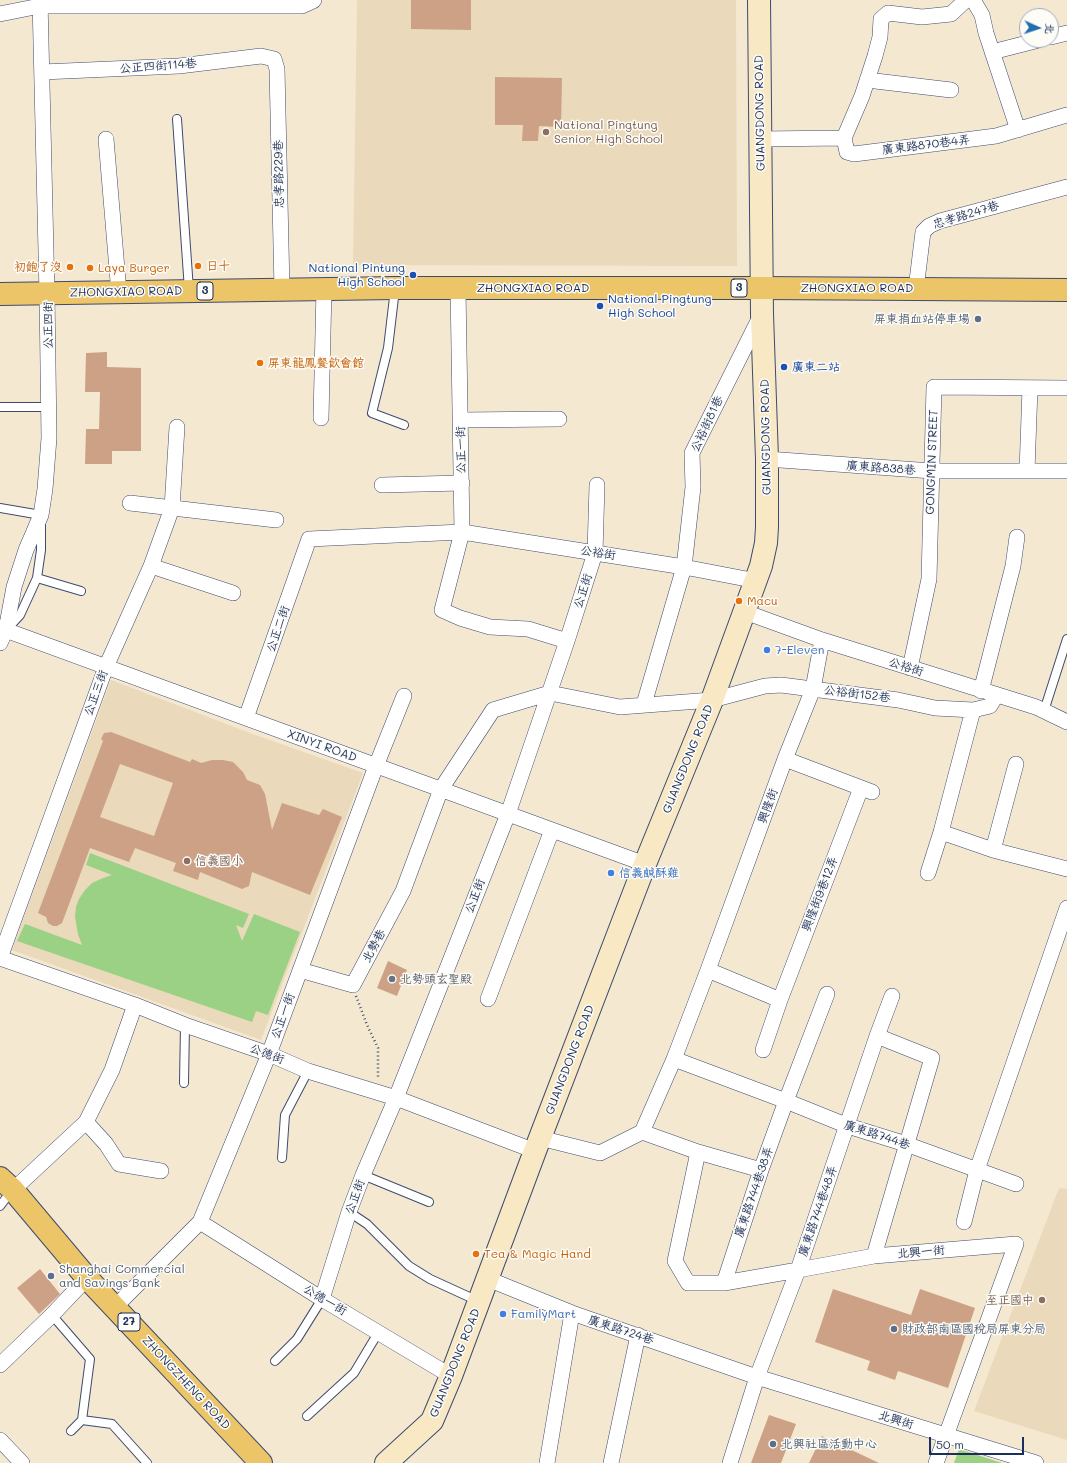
<!DOCTYPE html>
<meta charset="utf-8">
<style>
body{margin:0}
#map{position:relative;width:1067px;height:1463px;overflow:hidden;background:#f5e8d1;font-family:Mali,"LXGW WenKai TC",sans-serif}
canvas{display:block}
.north{position:absolute;left:1019px;top:8px;width:40px;height:40px;box-sizing:border-box;background:#fdfcf7;border:1px solid #a3aaba;border-radius:50%;rotate:93deg;font-size:11px;font-weight:700;line-height:16px;text-align:center;color:#1b2f5e}
.north::after{content:'';display:block;margin:auto;width:14px;height:18px;background:#1f6fb2;clip-path:polygon(50% 0,100% 100%,50% 72%,0 100%)}
.scale{position:absolute;left:929px;top:1437px;width:95px;height:18px;box-sizing:border-box;border:2px solid #1b2f5e;border-top:0;padding-left:5px;font-size:12px;line-height:14px;white-space:nowrap;color:#1b2f5e;-webkit-text-stroke:3px #fdfcf7;paint-order:stroke}
</style>
<div id="map">
<canvas width="1067" height="1463"></canvas>
<div class="north">北</div>
<div class="scale">50 m</div>
</div>
<script>
const c = document.querySelector('canvas').getContext('2d');
c.lineJoin = 'round';
function fillPath(path, color) {
  c.fillStyle = color;
  c.fill(path, 'evenodd');
}
function poly(rows) {
  const path = new Path2D();
  for (const r of rows) {
    path.moveTo(r[0], r[1]);
    for (let i = 2; i < r.length; i += 2) path.lineTo(r[i], r[i + 1]);
  }
  return path;
}
function trace(path, color, width, dash) {
  c.strokeStyle = color;
  c.lineWidth = width;
  c.lineCap = dash ? 'butt' : 'round';
  c.setLineDash(dash || []);
  c.stroke(path);
}
function drawText(font, color, halo, rows, align = 'center') {
  c.font = font + ' Mali,"LXGW WenKai TC",sans-serif';
  c.lineWidth = 3;
  c.setLineDash([]);
  c.textBaseline = 'middle';
  c.strokeStyle = halo;
  c.fillStyle = color;
  for (const [text, x, y, turn = 0] of rows) {
    c.save();
    c.translate(x, y);
    c.rotate((+turn || 0) * Math.PI / 180);
    c.textAlign = isNaN(turn) ? turn : align;
    if (halo) c.strokeText(text, 0, 0);
    c.fillText(text, 0, 0);
    c.restore();
  }
}
const built = poly([
 [357,0,736,0,737,266,353,265],
 [111,680,250,733,363,773,261,1040,12,950],
 [1059,1188,1067,1189,1067,1440,974,1411]
]);
const green = poly([
 [90,853,249,914,243,928,236,925,242,941,254,914,300,932,268,1015,256,1011,252,1022,17,941,25,924,82,945,78,934,75,917,76,907,79,899,85,890,92,883,103,878,112,875,86,865],
 [959,1449,1002,1463,954,1463]
]);
const building = poly([
 [411,0,471,0,471,30,411,29],
 [495,77,562,78,561,127,539,126,538,141,522,141,523,125,495,125],
 [107,352,107,367,141,368,141,451,112,451,112,464,85,464,86,429,99,429,100,392,85,392,86,353],
 [111,732,190,762,192,759,201,763,212,760,223,760,233,762,243,772,247,780,260,785,265,794,272,830,282,803,319,815,323,809,342,817,310,895,252,872,249,886,242,889,200,872,198,880,173,871,176,863,135,848,129,862,90,848,62,923,57,926,53,926,48,923,46,917,38,913,103,741,101,739,104,733],
 [120,764,173,783,154,836,100,817],
 [388,961,407,970,397,996,377,988],
 [40,1269,60,1294,39,1314,17,1288],
 [833,1289,911,1315,920,1289,975,1308,948,1388,898,1371,895,1380,867,1370,870,1361,815,1342],
 [769,1415,796,1424,781,1463,751,1463],
 [822,1436,879,1463,809,1463]
]);
const path = poly([
 [356,996,367,1025,378,1048,378,1078]
]);
const lane = poly([
 [177,119,189,290],
 [395,289,388,348,372,413,404,425],
 [0,407,48,407],
 [0,508,41,515,41,550,37,578,20,615,8,628],
 [37,578,81,591],
 [1044,711,1067,639],
 [184,1083,185,1025],
 [282,1158,285,1115,308,1071],
 [363,1175,429,1202],
 [0,1206,12,1190],
 [349,1212,367,1224,409,1266,430,1279,478,1301],
 [52,1315,90,1359,82,1420],
 [275,1361,297,1339,322,1299],
 [307,1416,354,1373,378,1333],
 [82,1420,112,1424,147,1463],
 [71,1431,82,1420]
]);
const street = poly([
 [973,0,982,15,986,33,1018,130],
 [0,14,40,6,302,6,313,1,314,0],
 [1051,37,1067,33],
 [992,52,1039,40],
 [42,72,179,66,261,56,274,59,277,69,282,289],
 [867,80,951,90],
 [844,138,847,152,854,154,996,136,1067,115],
 [844,138,862,96,875,56,880,37,881,19,888,13,922,17,951,14,966,0],
 [106,139,119,293],
 [760,139,844,138],
 [458,288,462,532,442,610,460,618,490,627,528,629,567,641],
 [916,289,923,232,929,226,940,221,1067,187],
 [321,418,324,289],
 [461,420,559,419],
 [177,427,172,508,151,566,106,667,0,958,135,1005,185,1025,269,1054,308,1071,396,1098,535,1151],
 [767,459,932,471,1067,471],
 [1027,471,1030,388],
 [382,485,462,483],
 [130,503,276,520],
 [151,566,233,593],
 [745,612,822,640,1036,707,1067,722],
 [0,628,645,864],
 [0,643,6,630,14,587,26,550,41,515,45,489,49,438,47,294,40,0],
 [910,668,929,579,934,387,1067,388],
 [981,691,1013,566,1017,537],
 [644,704,684,567,693,487,692,453,760,317],
 [246,718,309,539,462,532,684,567,757,581],
 [785,759,872,792],
 [941,832,993,850,1067,869],
 [993,850,1016,764],
 [928,873,941,832,973,710],
 [300,970,353,985,403,891,441,789,493,710,550,693,620,707,712,700,765,686,781,685,898,700,935,708,973,710,990,706,996,696],
 [708,970,780,1000,763,1050],
 [488,999,552,830],
 [780,1000,861,788],
 [674,1059,786,1101,848,1126,906,1144,1016,1184],
 [86,1122,106,1144,119,1164,161,1171],
 [642,1132,698,1152,761,1170],
 [540,1138,600,1153,642,1132,674,1059,708,970,785,759,813,689,822,640],
 [698,1152,675,1261,688,1283,724,1283,798,1270,877,1036,892,996],
 [13,1190,86,1122,112,1070,135,1005],
 [200,1222,322,1299,451,1376],
 [964,1222,977,1170,1067,908],
 [874,1256,932,1058,877,1036],
 [488,1279,572,1313,757,1377,1036,1463],
 [724,1283,761,1170,786,1101,827,994],
 [322,1299,349,1212,363,1175,396,1098,508,814,567,641,595,553,597,485],
 [115,1307,200,1222,269,1054,376,766,404,696],
 [0,1365,52,1315,87,1278],
 [0,1440,22,1463],
 [547,1463,572,1313],
 [611,1463,638,1335],
 [730,1463,757,1377,798,1270,874,1256,1016,1244,936,1463]
]);
const secondary = poly([
 [386,1463,432,1421,451,1376,535,1151,645,864,712,700,761,566,766,543,767,527,767,459,762,314,759,0]
]);
const primary = poly([
 [0,294,395,288,761,288,1067,290],
 [0,1178,13,1190,87,1278,261,1463]
]);
const markers = [
 [546,132,4,"#8d6e63"],
 [198,266,4,"#e8710a"],
 [70,267,4,"#e8710a"],
 [90,268,4,"#e8710a"],
 [413,275,4,"#1a4fb4"],
 [600,306,4,"#1a4fb4"],
 [978,319,4,"#5c6f8a"],
 [260,363,4,"#e8710a"],
 [784,367,4,"#1a4fb4"],
 [739,601,4,"#e8710a"],
 [767,650,4,"#3f7fe0"],
 [187,861,4,"#8d6e63"],
 [611,873,4,"#3f7fe0"],
 [392,979,4,"#6b7280"],
 [476,1254,4,"#e8710a"],
 [51,1276,4,"#5c6f8a"],
 [1042,1300,4,"#8d6e63"],
 [503,1314,4,"#3f7fe0"],
 [894,1329,4,"#5c6f8a"],
 [773,1444,4,"#5c6f8a"]
];
const shields = [
 [739,288,16],
 [205,291,16],
 [129,1322,22]
];
const shieldNames = [
 ["3",739,288],
 ["3",205,291],
 ["27",129,1322]
];
const streetNames = [
 ["公正四街114巷",158,66,-4],
 ["GUANGDONG ROAD",760,113,-91],
 ["廣東路870巷4弄",926,145,-7],
 ["忠孝路229巷",279,174,-91],
 ["忠孝路247巷",966,215,-17],
 ["ZHONGXIAO ROAD",533,288],
 ["ZHONGXIAO ROAD",857,288],
 ["ZHONGXIAO ROAD",126,292,-1],
 ["公正四街",48,325,-90],
 ["公裕街81巷",707,424,-65],
 ["GUANGDONG ROAD",766,437,-91],
 ["公正一街",461,450,-91],
 ["GONGMIN STREET",932,462,-88],
 ["廣東路838巷",881,468,4],
 ["公裕街",598,553,9],
 ["公正街",583,591,-72],
 ["公正二街",278,629,-71],
 ["公裕街",906,667,18],
 ["公正三街",96,693,-70],
 ["公裕街152巷",857,694,7],
 ["XINYI ROAD",322,746,20],
 ["GUANGDONG ROAD",688,759,-68],
 ["興隆街",768,806,-70],
 ["興隆街9巷12弄",820,894,-69],
 ["公正街",475,896,-69],
 ["北勢巷",374,946,-62],
 ["公正一街",283,1016,-70],
 ["公德街",267,1054,21],
 ["GUANGDONG ROAD",570,1060,-69],
 ["廣東路744巷",877,1135,18],
 ["廣東路744巷38弄",754,1192,-71],
 ["公正街",355,1197,-70],
 ["廣東路744巷48弄",818,1211,-71],
 ["北興一街",921,1252,-5],
 ["公德一街",325,1300,31],
 ["廣東路724巷",621,1330,18],
 ["GUANGDONG ROAD",455,1363,-68],
 ["ZHONGZHENG ROAD",186,1383,47],
 ["北興街",896,1420,17]
];
const educationNames = [
 ["National Pingtung",554,125],
 ["Senior High School",554,139],
 ["信義國小",195,861],
 ["至正國中",1034,1300,"right"]
];
const foodNames = [
 ["日十",206,266],
 ["初飽了沒",62,267,"right"],
 ["Laya Burger",98,268],
 ["屏東龍鳳餐飲會館",268,363],
 ["Macu",747,601],
 ["Tea & Magic Hand",484,1254]
];
const transitNames = [
 ["National Pintung",405,268,"right"],
 ["High School",405,282,"right"],
 ["National Pingtung",608,299],
 ["High School",608,313],
 ["廣東二站",792,367]
];
const serviceNames = [
 ["屏東捐血站停車場",970,319,"right"],
 ["Shanghai Commercial",59,1269],
 ["and Savings Bank",59,1283],
 ["財政部南區國稅局屏東分局",902,1329],
 ["北興社區活動中心",781,1444]
];
const shopNames = [
 ["7-Eleven",775,650],
 ["信義鹹酥雞",619,873],
 ["FamilyMart",511,1314]
];
const worshipNames = [
 ["北勢頭玄聖殿",400,979]
];
fillPath(built, '#ead9ba');
fillPath(green, '#9ad184');
fillPath(building, '#cda185');
trace(lane, '#3c4b6f', 10);
trace(street, '#3c4b6f', 16);
trace(secondary, '#3c4b6f', 24);
trace(primary, '#3c4b6f', 24);
trace(path, '#3c4b6f', 2.5, [1, 3]);
trace(lane, '#fff', 8);
trace(street, '#fff', 15);
trace(secondary, '#f8e8c3', 22);
trace(primary, '#edc569', 22);
for (const [x, y, r, color] of markers) {
  const dot = new Path2D();
  dot.arc(x, y, r, 0, 2 * Math.PI);
  c.fillStyle = color;
  c.fill(dot);
  trace(dot, '#fdfcf7', 1.5);
}
for (const [x, y, w] of shields) {
  const box = new Path2D();
  box.roundRect(x - w / 2, y - 9, w, 18, 3);
  c.fillStyle = '#fdfcf7';
  c.fill(box);
  trace(box, '#1b2f5e', 1);
}
drawText('bold 11px', '#1b2f5e', null, shieldNames);
drawText('12px', '#1b2f5e', '#fdfcf7', streetNames);
drawText('12px', '#785e54', '#fdfcf7', educationNames, 'left');
drawText('12px', '#c56008', '#fdfcf7', foodNames, 'left');
drawText('12px', '#164399', '#fdfcf7', transitNames, 'left');
drawText('12px', '#4e5e75', '#fdfcf7', serviceNames, 'left');
drawText('12px', '#366cbe', '#fdfcf7', shopNames, 'left');
drawText('12px', '#5b616d', '#fdfcf7', worshipNames, 'left');
</script>
